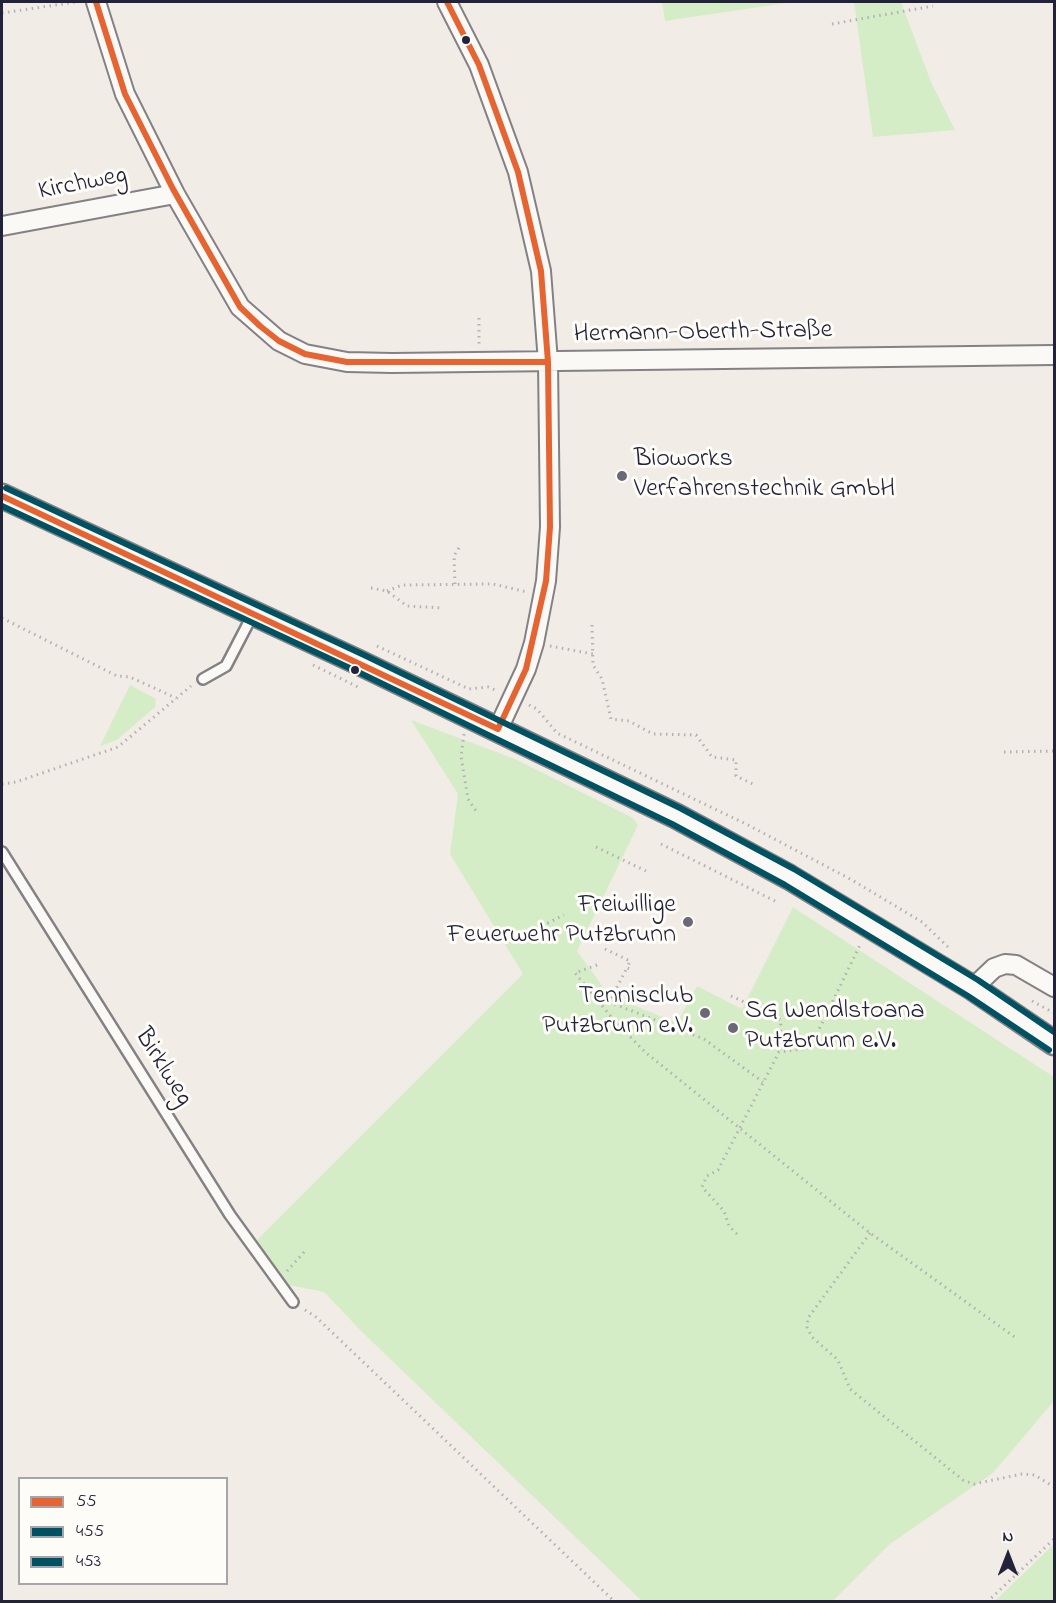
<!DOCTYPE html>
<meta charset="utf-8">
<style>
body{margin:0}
#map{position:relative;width:1056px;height:1603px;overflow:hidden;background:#f2ece7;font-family:"Indie Flower",sans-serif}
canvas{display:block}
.frame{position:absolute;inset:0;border:3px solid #22223b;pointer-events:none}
.legend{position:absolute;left:18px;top:1477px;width:210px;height:108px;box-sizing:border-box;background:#fdfcf7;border:2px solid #a5a5ac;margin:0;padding:8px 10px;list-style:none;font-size:18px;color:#22223b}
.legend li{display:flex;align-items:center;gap:12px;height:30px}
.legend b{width:30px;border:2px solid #a5a5ac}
.north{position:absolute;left:978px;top:1525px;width:60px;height:60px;-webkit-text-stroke:4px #fdfcf7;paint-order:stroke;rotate:0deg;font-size:16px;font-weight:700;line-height:24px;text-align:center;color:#22223b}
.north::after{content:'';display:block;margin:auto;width:21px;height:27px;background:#22223b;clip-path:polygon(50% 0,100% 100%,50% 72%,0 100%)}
</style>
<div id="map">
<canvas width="1056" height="1603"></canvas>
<div class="frame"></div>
<ul class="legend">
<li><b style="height:8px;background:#e66432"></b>55</li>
<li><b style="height:8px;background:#005262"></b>455</li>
<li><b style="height:8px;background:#005262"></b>453</li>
</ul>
<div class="north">N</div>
</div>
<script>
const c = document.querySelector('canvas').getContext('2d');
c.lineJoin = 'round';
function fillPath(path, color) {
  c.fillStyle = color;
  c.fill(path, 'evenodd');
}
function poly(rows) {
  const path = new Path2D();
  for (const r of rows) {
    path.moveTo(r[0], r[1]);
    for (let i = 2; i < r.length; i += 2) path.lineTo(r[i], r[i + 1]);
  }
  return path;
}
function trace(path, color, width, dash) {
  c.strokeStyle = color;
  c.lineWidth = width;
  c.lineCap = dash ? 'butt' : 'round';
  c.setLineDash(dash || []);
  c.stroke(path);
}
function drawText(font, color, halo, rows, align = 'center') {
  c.font = font + ' "Indie Flower",sans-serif';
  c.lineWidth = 6;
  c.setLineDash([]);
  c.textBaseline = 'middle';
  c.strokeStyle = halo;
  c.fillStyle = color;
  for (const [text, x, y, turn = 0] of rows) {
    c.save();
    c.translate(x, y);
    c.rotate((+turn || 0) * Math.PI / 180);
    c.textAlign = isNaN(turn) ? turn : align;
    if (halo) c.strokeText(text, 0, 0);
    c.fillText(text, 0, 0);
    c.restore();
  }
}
const green = poly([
 [662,2,793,2,665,21],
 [854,2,901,2,931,82,955,130,873,137],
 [130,685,156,699,155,707,117,740,100,746],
 [411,720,515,759,633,818,638,825,577,951,609,995,677,1023,697,986,742,1009,793,907,1054,1077,1054,1401,993,1473,890,1544,833,1601,642,1601,362,1332,324,1292,289,1285,256,1241,523,974,450,854,458,794],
 [1054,1544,1054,1601,995,1601]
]);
const path = poly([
 [2,13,76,2],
 [832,24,933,6],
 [479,318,479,345],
 [455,584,454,556,460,546],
 [371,588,387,591,407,606,443,608],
 [387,591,402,585,493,584,527,592],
 [2,618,117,676,130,677,176,698],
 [592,625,593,665,602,679,611,719,629,721,653,734,696,735,712,757,736,760,736,776,753,784],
 [377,646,469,689,488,687,495,690],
 [550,646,593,654],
 [313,665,358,687],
 [529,705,537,709,557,733,748,825,852,880,922,922,949,948],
 [464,734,461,756,468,799,478,814],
 [1004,752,1054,751],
 [2,784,16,782,118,747,191,686],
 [661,844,777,902],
 [596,847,646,871],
 [542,926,564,915],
 [605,949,630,961,627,968,630,969],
 [597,965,575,973,613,1019,645,1052,870,1233,1016,1338],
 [731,996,751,1005],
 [1032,1001,1054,1013],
 [609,1002,704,1039,763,1082],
 [602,1005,609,1002,627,968],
 [779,1019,781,1020,779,1052],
 [870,1233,808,1318,807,1327,812,1337,838,1360,850,1389,963,1480,974,1484,1022,1474,1035,1475,1054,1487],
 [737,1234,729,1226,724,1211,702,1187,707,1176,718,1170,779,1052,810,1048,861,943],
 [287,1271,306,1250],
 [305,1310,316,1317,615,1602],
 [987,1602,1054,1539]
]);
const service = poly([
 [203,679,226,666,253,614],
 [2,852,230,1215,293,1302]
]);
const minor = poly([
 [96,2,125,94,175,194,240,307,279,341,305,354,347,362,392,363,1054,355],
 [447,2,479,65,518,172,541,271,548,362,550,527,546,581,534,643,526,669,498,729],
 [2,226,175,194],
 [973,988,994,968,1005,964,1016,965,1054,987]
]);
const tertiary = poly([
 [2,496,360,663,676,816,789,877,973,988,1054,1043]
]);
const bus1 = poly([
 [96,2,125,94,173,189,240,307,260,326,279,341,305,354,347,362,548,362],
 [447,2,479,65,518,172,541,271,548,362,550,527,546,581,526,669,498,729],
 [2,496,498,729]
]);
const bus2 = poly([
 [2,506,356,671,672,824,785,885,968,996,1049,1050]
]);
const bus3 = poly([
 [6,488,364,655,680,808,794,869,978,980,1054,1032]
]);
const markers = [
 [466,40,5,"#22223b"],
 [622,476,6,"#6b6977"],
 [355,670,5,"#22223b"],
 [688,922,6,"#6b6977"],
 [705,1013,6,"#6b6977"],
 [733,1028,6,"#6b6977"]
];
const streetNames = [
 ["Kirchweg",83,185,-11],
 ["Hermann-Oberth-Straße",703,334,-1],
 ["Birklweg",162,1068,58]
];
const poiNames = [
 ["Bioworks",634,461],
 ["Verfahrenstechnik GmbH",634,491],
 ["Freiwillige",676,907,"right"],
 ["Feuerwehr Putzbrunn",676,937,"right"],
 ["Tennisclub",693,998,"right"],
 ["Putzbrunn e.V.",693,1028,"right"],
 ["SG Wendlstoana",745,1013],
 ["Putzbrunn e.V.",745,1043]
];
fillPath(green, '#d5edc7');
trace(service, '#848184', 14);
trace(minor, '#848184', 22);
trace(tertiary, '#848184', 27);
trace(path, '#b2b1b3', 3, [1.5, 4.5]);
trace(service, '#faf9f6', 9);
trace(minor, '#faf9f6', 18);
trace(tertiary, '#faf9f6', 22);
trace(bus1, '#e66432', 6);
trace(bus2, '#005262', 6);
trace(bus3, '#005262', 6);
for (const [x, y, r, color] of markers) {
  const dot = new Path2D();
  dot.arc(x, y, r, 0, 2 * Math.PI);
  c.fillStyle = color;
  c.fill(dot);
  trace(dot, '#fdfcf7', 2);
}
drawText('26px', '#22223b', '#fdfcf7', streetNames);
drawText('26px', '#22223b', '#fdfcf7', poiNames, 'left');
</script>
